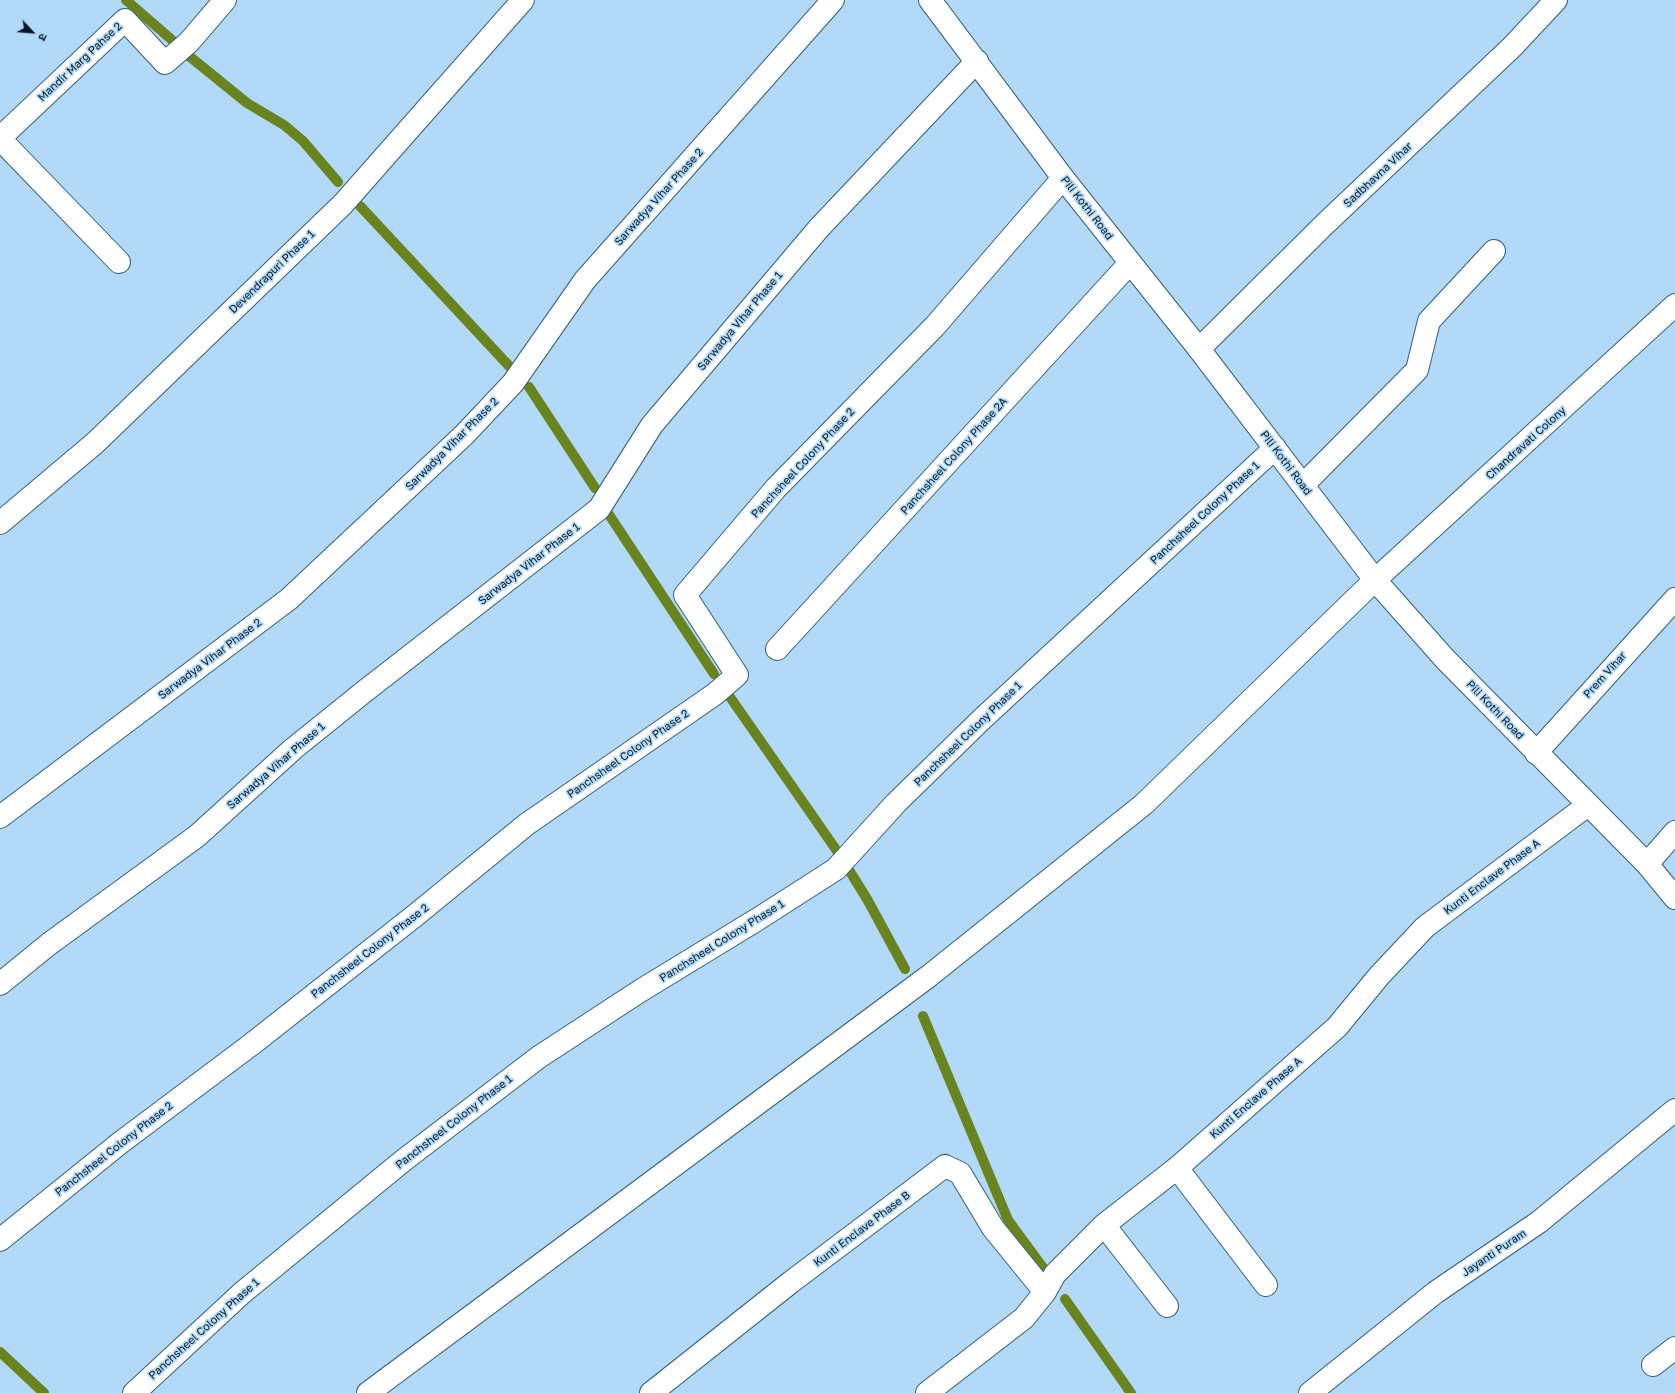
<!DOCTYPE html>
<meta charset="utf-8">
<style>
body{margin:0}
#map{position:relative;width:1675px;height:1393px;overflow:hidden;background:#b3d9f8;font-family:"Golos Text","Noto Sans Devanagari",sans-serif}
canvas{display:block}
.north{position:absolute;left:12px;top:12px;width:40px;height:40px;-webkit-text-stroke:3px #b3d9f8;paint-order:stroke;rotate:116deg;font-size:11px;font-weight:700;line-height:16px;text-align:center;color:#061826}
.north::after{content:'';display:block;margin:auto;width:14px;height:18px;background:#061826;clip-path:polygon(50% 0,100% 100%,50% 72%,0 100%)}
</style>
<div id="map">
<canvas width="1675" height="1393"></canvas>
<div class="north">उ</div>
</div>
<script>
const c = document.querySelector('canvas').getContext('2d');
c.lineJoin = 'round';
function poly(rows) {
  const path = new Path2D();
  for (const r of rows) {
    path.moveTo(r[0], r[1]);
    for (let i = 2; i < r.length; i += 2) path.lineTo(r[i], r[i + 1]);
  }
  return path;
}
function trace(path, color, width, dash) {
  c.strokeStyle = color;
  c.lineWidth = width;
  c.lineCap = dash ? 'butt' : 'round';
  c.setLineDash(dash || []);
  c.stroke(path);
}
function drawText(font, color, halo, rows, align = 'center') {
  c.font = font + ' "Golos Text",sans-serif';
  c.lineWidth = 3.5;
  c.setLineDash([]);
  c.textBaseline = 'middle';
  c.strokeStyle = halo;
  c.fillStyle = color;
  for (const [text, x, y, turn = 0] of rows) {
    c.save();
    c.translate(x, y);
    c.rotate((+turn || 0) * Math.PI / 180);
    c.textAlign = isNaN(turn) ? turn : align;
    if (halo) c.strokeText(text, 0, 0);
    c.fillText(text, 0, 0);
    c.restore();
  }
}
const stream = poly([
 [126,0,172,40],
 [189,56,247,103,284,125,303,141,338,182],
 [360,206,510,367],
 [529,387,595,488],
 [604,507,714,674],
 [730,697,837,851],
 [849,870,867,899,905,969],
 [923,1016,1008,1220,1044,1269],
 [1065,1299,1131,1393],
 [0,1352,44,1393]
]);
const minor = poly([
 [0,138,125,20,165,63,189,42,225,0],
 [0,139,119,262],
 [1199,349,1326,223,1512,47,1556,0],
 [1303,485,1417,370,1429,321,1494,251],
 [0,523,95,443,343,204,523,0],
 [777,649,1130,263],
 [1536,753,1675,599],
 [0,817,289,599,464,435,513,383,585,280,833,0],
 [1647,864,1675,832],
 [0,984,49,944,197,836,293,749,365,691,599,509,652,425,819,228,977,61],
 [1177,1168,1266,1285],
 [1104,1225,1167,1306],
 [0,1240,120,1143,252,1044,417,914,527,824,715,694,737,675,685,595,776,488,935,326,1063,178],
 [1653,1365,1675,1348],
 [134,1393,242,1293,404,1160,539,1057,640,991,758,919,836,869,896,803,981,720,1275,448],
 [368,1393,929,976,1144,804,1375,580,1675,305],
 [651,1393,791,1282,945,1166,960,1173,993,1228,1045,1292],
 [927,1393,1024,1318,1045,1292,1055,1274,1104,1225,1177,1168,1337,1027,1379,976,1425,927,1588,805],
 [1310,1393,1436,1292,1539,1222,1675,1110]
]);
const tertiary = poly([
 [930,0,1063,178,1199,349,1375,580,1445,659,1647,864,1675,898]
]);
const streetNames = [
 ["Mandir Marg Pahse 2",80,62,-43],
 ["Sadbhavna Vihar",1378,175,-43],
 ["Sarwadya Vihar Phase 2",659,197,-48],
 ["Pili Kothi Road",1087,208,52],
 ["Devendrapuri Phase 1",272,272,-44],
 ["Sarwadya Vihar Phase 1",740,321,-50],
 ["Chandravati Colony",1526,443,-42],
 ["Sarwadya Vihar Phase 2",452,444,-45],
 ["Panchsheel Colony Phase 2A",954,456,-48],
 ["Panchsheel Colony Phase 2",803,463,-47],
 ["Pili Kothi Road",1286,463,53],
 ["Panchsheel Colony Phase 1",1205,513,-43],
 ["Sarwadya Vihar Phase 1",529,564,-38],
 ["Sarwadya Vihar Phase 2",210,659,-37],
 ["Prem Vihar",1605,675,-48],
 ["Pili Kothi Road",1495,710,46],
 ["Panchsheel Colony Phase 1",968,734,-44],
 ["Panchsheel Colony Phase 2",628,754,-35],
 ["Sarwadya Vihar Phase 1",276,766,-41],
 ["Kunti Enclave Phase A",1492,877,-37],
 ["Panchsheel Colony Phase 1",722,941,-32],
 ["Panchsheel Colony Phase 2",370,951,-38],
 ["Kunti Enclave Phase A",1256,1098,-41],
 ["Panchsheel Colony Phase 1",454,1122,-38],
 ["Panchsheel Colony Phase 2",114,1149,-38],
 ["Kunti Enclave Phase B",862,1229,-37],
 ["Jayanti Puram",1494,1253,-34],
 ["Panchsheel Colony Phase 1",204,1329,-42]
];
trace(stream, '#69841f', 10);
trace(minor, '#325e80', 24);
trace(tertiary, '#325e80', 24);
trace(minor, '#fff', 22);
trace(tertiary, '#fff', 22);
drawText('11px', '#061826', '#b3d9f8', streetNames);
</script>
